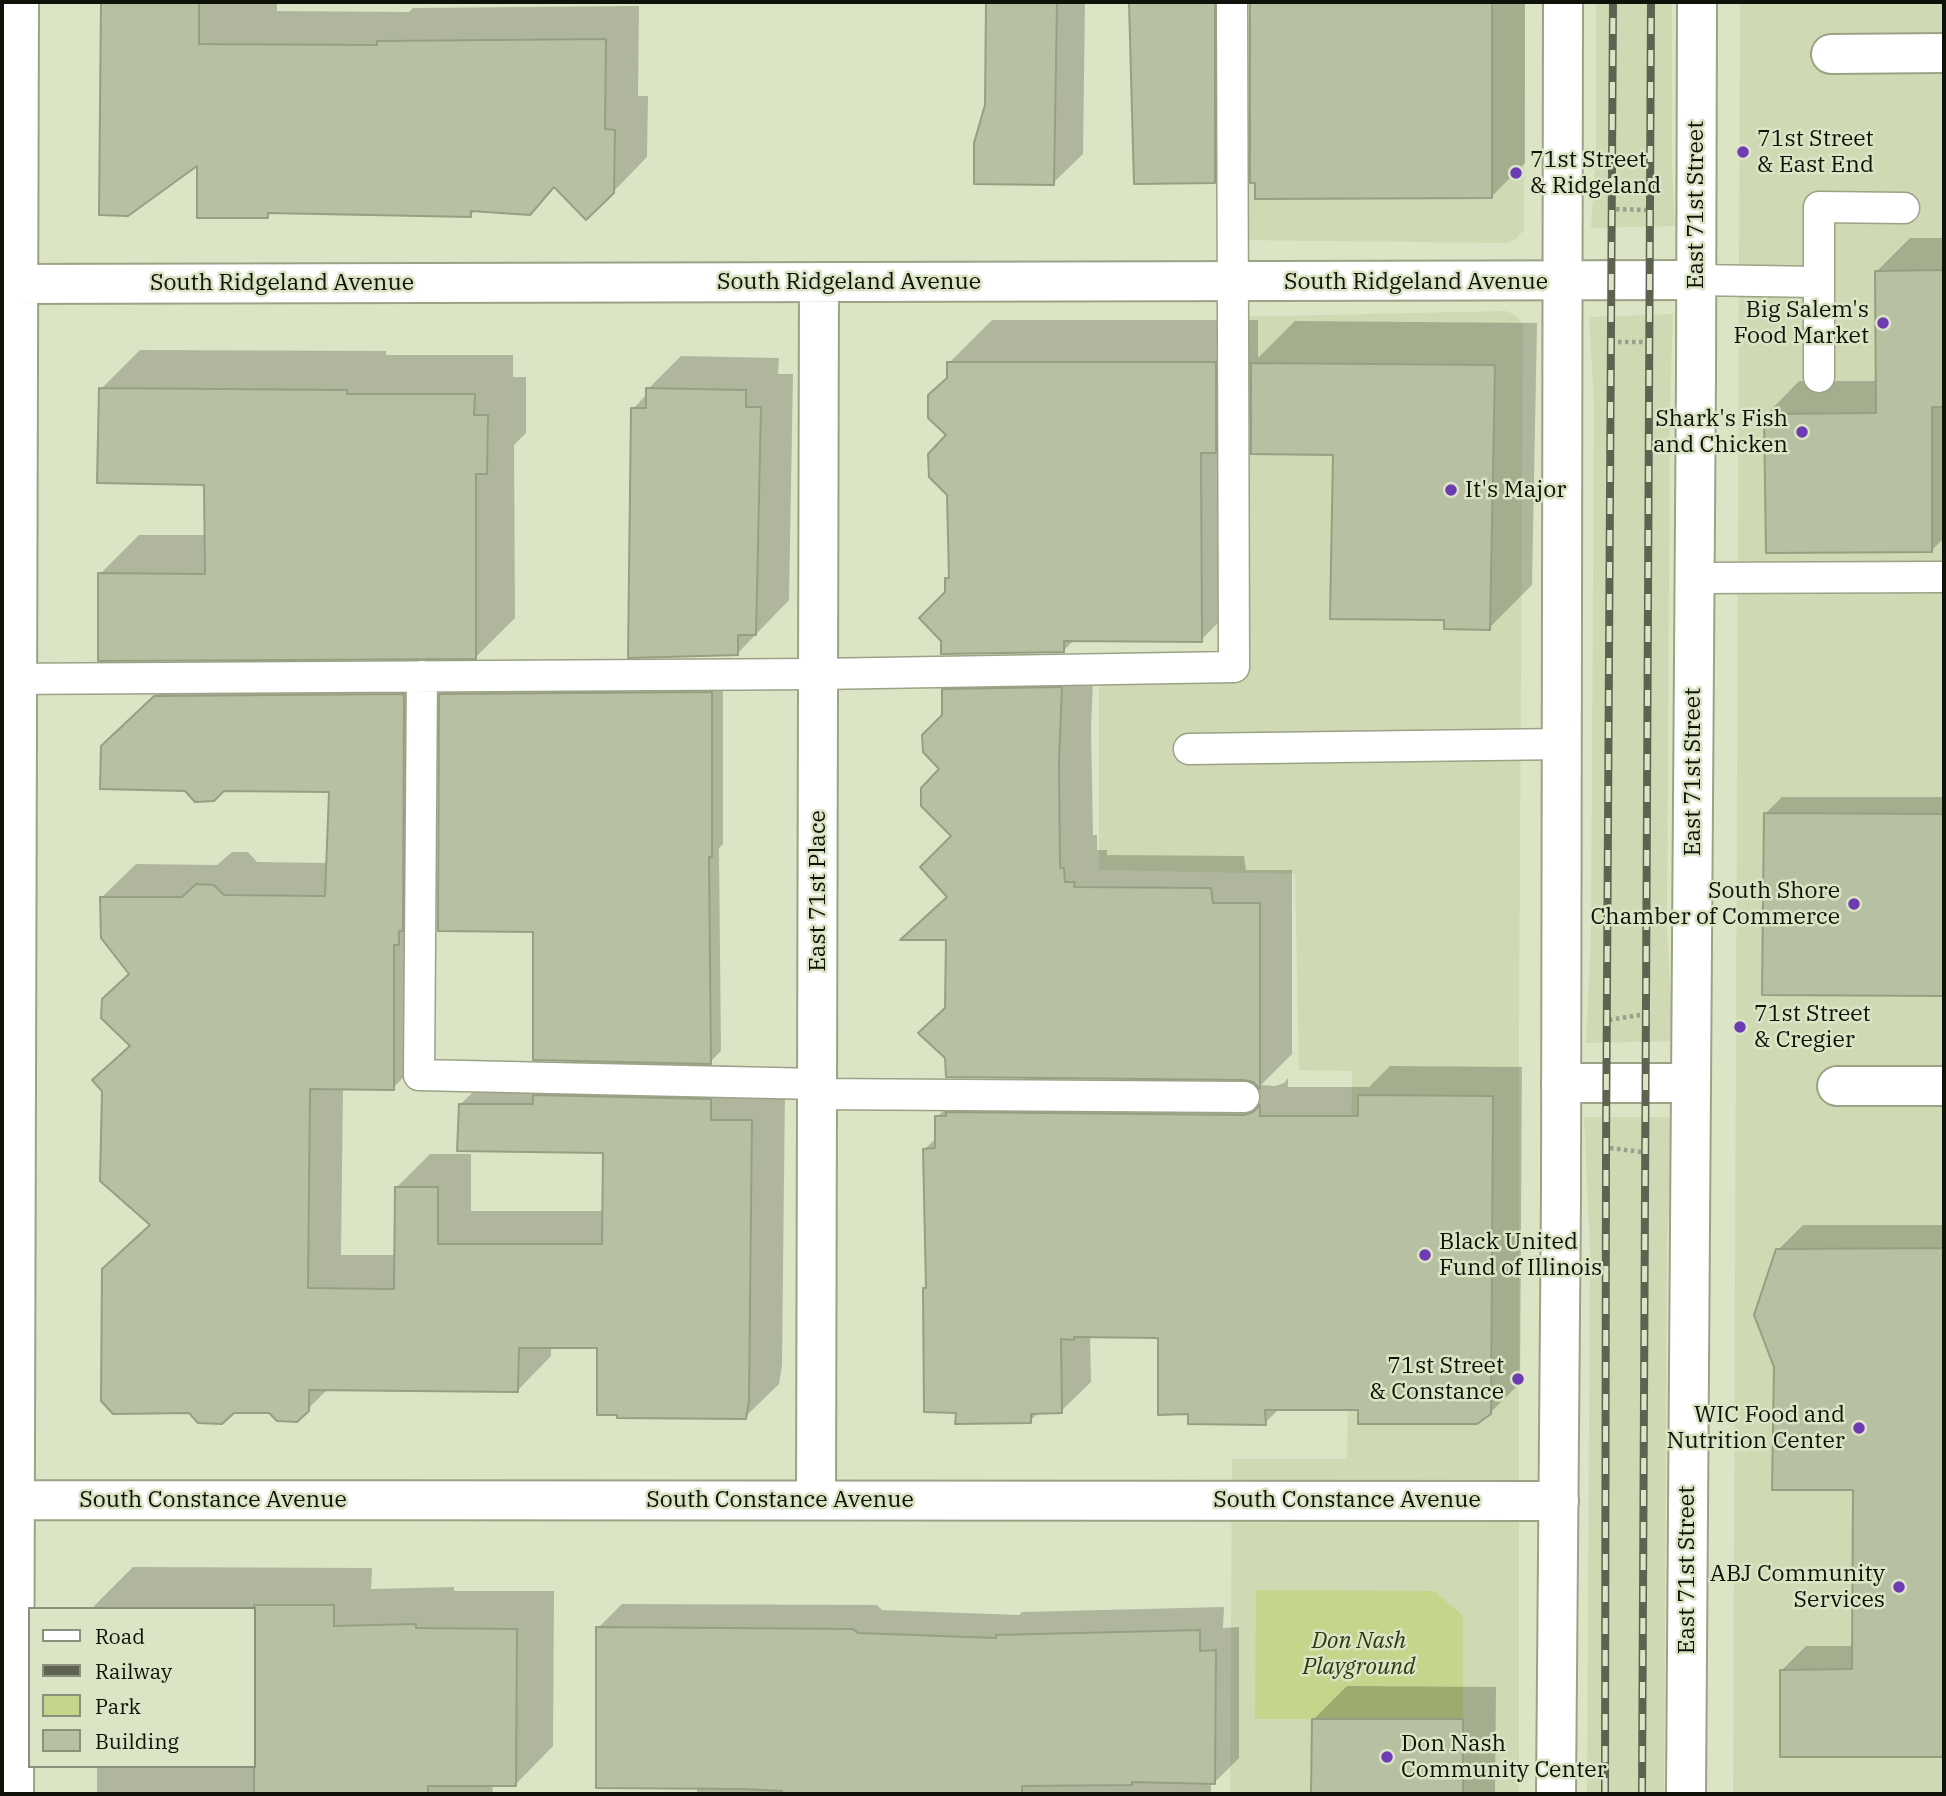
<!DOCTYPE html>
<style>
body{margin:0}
#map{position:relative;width:1946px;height:1796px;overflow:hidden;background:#dce4c6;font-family:"IBM Plex Serif",serif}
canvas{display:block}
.frame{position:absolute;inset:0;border:4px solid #0f1208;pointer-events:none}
.legend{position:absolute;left:28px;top:1607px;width:228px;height:161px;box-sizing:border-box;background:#dce4c6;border:2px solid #8a907a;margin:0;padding:9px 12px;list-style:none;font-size:21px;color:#0f1208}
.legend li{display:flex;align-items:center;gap:14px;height:35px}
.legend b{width:35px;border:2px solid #8a907a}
</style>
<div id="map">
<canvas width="1946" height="1796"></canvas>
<div class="frame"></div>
<ul class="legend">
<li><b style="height:9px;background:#fff"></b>Road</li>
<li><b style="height:9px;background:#5e6351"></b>Railway</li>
<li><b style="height:19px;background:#c4d68c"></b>Park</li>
<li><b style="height:19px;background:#b8c0a3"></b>Building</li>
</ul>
</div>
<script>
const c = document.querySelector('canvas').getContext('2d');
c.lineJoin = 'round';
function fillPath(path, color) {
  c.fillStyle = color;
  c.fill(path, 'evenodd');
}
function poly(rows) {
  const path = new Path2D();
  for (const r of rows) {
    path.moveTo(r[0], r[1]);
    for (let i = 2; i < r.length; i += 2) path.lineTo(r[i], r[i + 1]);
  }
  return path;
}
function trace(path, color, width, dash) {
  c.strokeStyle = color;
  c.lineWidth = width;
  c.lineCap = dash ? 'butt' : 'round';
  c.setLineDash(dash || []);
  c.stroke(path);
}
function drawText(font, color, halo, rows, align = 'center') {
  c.font = font + ' "IBM Plex Serif",serif';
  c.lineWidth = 5;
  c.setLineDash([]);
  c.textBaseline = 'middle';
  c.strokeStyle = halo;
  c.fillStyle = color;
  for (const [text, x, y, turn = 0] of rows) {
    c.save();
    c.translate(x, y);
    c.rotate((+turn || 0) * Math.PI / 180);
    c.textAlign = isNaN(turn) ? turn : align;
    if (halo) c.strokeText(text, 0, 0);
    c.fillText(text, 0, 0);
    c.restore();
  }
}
const built = poly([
 [1232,2,1525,2,1524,230,1516,239,1507,243,1232,240],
 [1596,2,1672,2,1672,167,1675,226,1591,228,1596,147],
 [1740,2,1944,2,1944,1794,1733,1794],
 [1506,311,1515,315,1523,324,1519,1023,1519,1794,1230,1794,1232,1459,1347,1459,1352,1071,1299,1070,1295,874,1099,870,1099,670,1234,667,1233,317],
 [1673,314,1670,404,1667,928,1673,1041,1586,1043,1591,936,1594,404,1589,317],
 [1584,1117,1673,1117,1667,1246,1664,1794,1587,1794,1590,1250]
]);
const green = poly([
 [1256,1590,1434,1591,1463,1616,1463,1719,1255,1719]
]);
const shadow = poly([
 [102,2,277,2,277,11,409,12,413,8,639,6,638,96,648,96,647,157,613,192,556,186,529,213,476,210,470,215,273,211,267,216,199,163,101,214],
 [988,2,1085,2,1083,154,1053,183,987,105],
 [1131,2,1244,2,1244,152,1214,181,1135,182],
 [1250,2,1525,2,1525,163,1492,196,1252,181],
 [1910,238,1944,238,1944,538,1931,551,1766,415,1799,381,1877,381,1877,271],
 [992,320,1258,320,1258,358,1295,321,1537,323,1532,585,1489,628,1446,618,1335,453,1252,414,1243,424,1244,597,1201,640,1075,639,1063,651,947,593,947,578,950,575,949,363],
 [140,350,386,351,386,355,513,355,513,377,526,377,526,433,514,445,515,618,476,657,100,574,139,535,207,535,206,483,101,389],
 [681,356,779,358,778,374,793,374,789,600,737,654,633,409,648,393,648,389],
 [1094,655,1091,728,1093,835,1097,835,1097,850,1107,850,1107,855,1244,856,1246,870,1292,870,1292,1054,1261,1085,1275,1086,1284,1083,1288,1078,1288,1087,1369,1087,1390,1066,1522,1067,1520,1383,1490,1413,1360,1408,1280,1408,1265,1423,1190,1412,1159,1336,1090,1335,1091,1382,1061,1411,1039,1412,1030,1421,958,1412,927,1287,925,1149,937,1137,937,1117,967,1087,977,1083,1258,1085,1254,1081,1244,1078,947,1007,948,939,904,939,948,896,954,836,941,769,943,690,977,657],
 [437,661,435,896,432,899,426,1054,393,1088,343,1088,341,1255,396,1255,396,1188,430,1154,471,1154,471,1211,604,1211,605,1151,460,1105,494,1071,560,1071,572,1059,535,930,441,695,452,684,723,682,723,844,719,848,721,1051,707,1065,744,1066,744,1087,785,1088,782,1365,779,1384,745,1417,598,1346,551,1346,551,1356,518,1390,329,1388,296,1421,104,1269,151,1223,103,1090,94,1080,130,1044,130,973,102,897,136,864,217,865,232,852,248,852,257,862,328,863,330,791,186,789,102,746,190,663],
 [1782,797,1944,797,1944,994,1764,993,1765,814],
 [1803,1225,1944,1225,1944,1756,1782,1756,1781,1671,1806,1646,1854,1646,1855,1489,1778,1250],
 [133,1567,372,1568,371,1589,454,1587,454,1591,554,1591,553,1746,515,1785,492,1784,493,1794,97,1794,97,1766,254,1766,254,1609,94,1609,94,1606],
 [622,1604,877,1605,882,1610,1019,1615,1022,1612,1224,1607,1223,1628,1239,1627,1239,1758,1215,1782,1211,1782,1211,1794,697,1794,697,1787,598,1628],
 [1347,1686,1496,1687,1495,1794,1313,1794,1314,1719]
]);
const building = poly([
 [101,2,199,2,199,44,377,45,377,41,606,39,605,129,615,130,614,193,586,220,554,187,530,215,471,211,471,217,268,213,268,218,197,218,197,166,128,216,99,215,101,2],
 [986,2,1057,2,1054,185,974,184,974,143,985,105,986,2],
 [1129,2,1215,2,1215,183,1134,184,1129,2],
 [1250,2,1492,2,1492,198,1255,199,1255,183,1250,183,1250,2],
 [1944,270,1944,407,1932,407,1932,552,1766,553,1764,414,1876,413,1875,271,1944,270],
 [947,362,1216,362,1216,453,1201,453,1202,642,1064,641,1064,652,941,654,941,641,919,618,945,592,945,578,949,578,947,495,929,477,928,454,946,435,928,418,928,395,947,378,947,362],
 [1251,363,1495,365,1490,630,1444,629,1444,620,1330,619,1333,455,1251,454,1251,363],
 [99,388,347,390,347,394,475,394,474,415,488,415,487,474,476,474,476,659,98,661,98,573,205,574,204,485,97,483,99,388],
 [646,388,746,390,746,407,761,407,756,635,738,635,738,655,628,658,631,408,646,408,646,388],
 [1062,687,1059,762,1060,868,1064,868,1065,882,1075,882,1074,887,1211,888,1213,903,1260,903,1260,1089,1253,1082,1244,1080,946,1077,945,1058,918,1033,945,1008,946,940,900,940,947,897,920,867,951,836,921,806,921,788,939,769,923,752,922,735,942,715,942,689,1062,687],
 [712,692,712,857,709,857,711,1064,533,1060,533,932,438,931,439,694,712,692],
 [404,694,403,931,399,931,399,945,394,945,394,1090,310,1089,308,1288,394,1289,395,1187,438,1187,438,1244,602,1244,603,1153,457,1151,459,1104,533,1104,533,1095,711,1099,711,1120,752,1120,749,1400,746,1419,617,1418,617,1415,597,1415,597,1348,519,1348,518,1392,309,1390,309,1411,297,1422,277,1421,269,1413,234,1413,222,1424,198,1423,189,1413,113,1414,101,1401,102,1269,150,1225,100,1181,102,1091,92,1080,130,1046,101,1018,102,999,129,974,101,938,100,897,182,897,196,884,214,885,224,895,325,896,329,792,224,791,214,801,195,802,185,791,100,789,101,746,154,696,404,694],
 [1764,813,1944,814,1944,996,1762,995,1764,813],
 [1358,1095,1493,1096,1491,1414,1477,1424,1358,1424,1358,1410,1265,1410,1266,1425,1188,1424,1188,1414,1158,1415,1158,1338,1074,1337,1074,1340,1061,1339,1062,1413,1031,1414,1031,1423,955,1424,956,1413,924,1412,923,1288,926,1288,923,1149,935,1148,935,1116,946,1116,946,1112,1244,1115,1253,1112,1260,1105,1260,1116,1358,1116,1358,1095],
 [1944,1248,1944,1757,1780,1757,1780,1670,1852,1669,1853,1490,1772,1490,1774,1367,1754,1315,1776,1249,1944,1248],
 [254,1605,334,1605,334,1626,416,1624,416,1628,517,1629,516,1786,428,1786,428,1794,254,1794,254,1605],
 [596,1627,853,1629,858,1633,996,1638,996,1635,1200,1630,1200,1651,1216,1650,1215,1784,1132,1782,1132,1785,1022,1786,1022,1794,782,1794,782,1791,743,1789,596,1788,596,1627],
 [1312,1719,1463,1719,1463,1794,1311,1794,1312,1719]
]);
const path = poly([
 [1609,209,1649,210],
 [1611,342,1651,342],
 [1609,1020,1646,1014],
 [1610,1148,1642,1152]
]);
const lane = poly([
 [1696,280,1819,282,1819,377],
 [1819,282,1819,207,1904,208],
 [1694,578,1944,577],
 [422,676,419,1075,817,1084],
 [2,679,818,674,1234,667,1232,2],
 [1189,749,1562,744],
 [817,1094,1244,1097]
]);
const street = poly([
 [1831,54,1944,53],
 [2,284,1696,280],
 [1561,1083,1691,1083],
 [1837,1086,1944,1086],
 [2,1500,1559,1501],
 [816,1500,819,282],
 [14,1794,19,2]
]);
const secondary = poly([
 [1556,1794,1561,1193,1563,2],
 [1686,1794,1696,376,1697,2]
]);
const rail = poly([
 [1605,1794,1606,1147,1613,2],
 [1642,1794,1651,2]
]);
const markers = [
 [1743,152,7,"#6f3bb2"],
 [1516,173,7,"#6f3bb2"],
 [1883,323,7,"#6f3bb2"],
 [1802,432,7,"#6f3bb2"],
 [1451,490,7,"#6f3bb2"],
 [1854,904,7,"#6f3bb2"],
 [1740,1027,7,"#6f3bb2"],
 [1425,1255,7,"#6f3bb2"],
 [1518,1379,7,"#6f3bb2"],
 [1859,1428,7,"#6f3bb2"],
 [1899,1587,7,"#6f3bb2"],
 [1387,1757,7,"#6f3bb2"]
];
const poiNames = [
 ["71st Street",1757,139],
 ["& East End",1757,165],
 ["71st Street",1530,160],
 ["& Ridgeland",1530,186],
 ["Big Salem's",1869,310,"right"],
 ["Food Market",1869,336,"right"],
 ["Shark's Fish",1788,419,"right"],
 ["and Chicken",1788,445,"right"],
 ["It's Major",1465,490],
 ["South Shore",1840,891,"right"],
 ["Chamber of Commerce",1840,917,"right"],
 ["71st Street",1754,1014],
 ["& Cregier",1754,1040],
 ["Black United",1439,1242],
 ["Fund of Illinois",1439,1268],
 ["71st Street",1504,1366,"right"],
 ["& Constance",1504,1392,"right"],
 ["WIC Food and",1845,1415,"right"],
 ["Nutrition Center",1845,1441,"right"],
 ["ABJ Community",1885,1574,"right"],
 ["Services",1885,1600,"right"],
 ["Don Nash",1401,1744],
 ["Community Center",1401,1770]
];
const streetNames = [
 ["East 71st Street",1696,205,-90],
 ["South Ridgeland Avenue",849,282],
 ["South Ridgeland Avenue",1416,282],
 ["South Ridgeland Avenue",282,283],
 ["East 71st Street",1693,772,-90],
 ["East 71st Place",818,891,-90],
 ["South Constance Avenue",213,1500],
 ["South Constance Avenue",780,1500],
 ["South Constance Avenue",1347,1500],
 ["East 71st Street",1687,1570,-90]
];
const parkNames = [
 ["Don Nash",1359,1641],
 ["Playground",1359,1667]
];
fillPath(built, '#cfd9b3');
fillPath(green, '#c4d68c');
fillPath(shadow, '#0003');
fillPath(building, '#b8c0a3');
trace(building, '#979f82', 2);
trace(lane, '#9ba286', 33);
trace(street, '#9ba286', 42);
trace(secondary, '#9ba286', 42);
trace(path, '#999f88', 4.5, [3.5, 3.5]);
trace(lane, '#fff', 30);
trace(street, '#fff', 38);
trace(secondary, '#fff', 38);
trace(rail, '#5e6351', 8);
trace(rail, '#dce4c6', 5, [16]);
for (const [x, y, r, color] of markers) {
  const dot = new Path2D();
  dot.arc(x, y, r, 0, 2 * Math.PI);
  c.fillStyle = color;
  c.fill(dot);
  trace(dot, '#dce4c6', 2.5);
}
drawText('23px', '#0f1208', '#dce4c6', poiNames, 'left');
drawText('23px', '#0f1208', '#dce4c6', streetNames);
drawText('italic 23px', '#30380e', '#dce4c6', parkNames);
</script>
